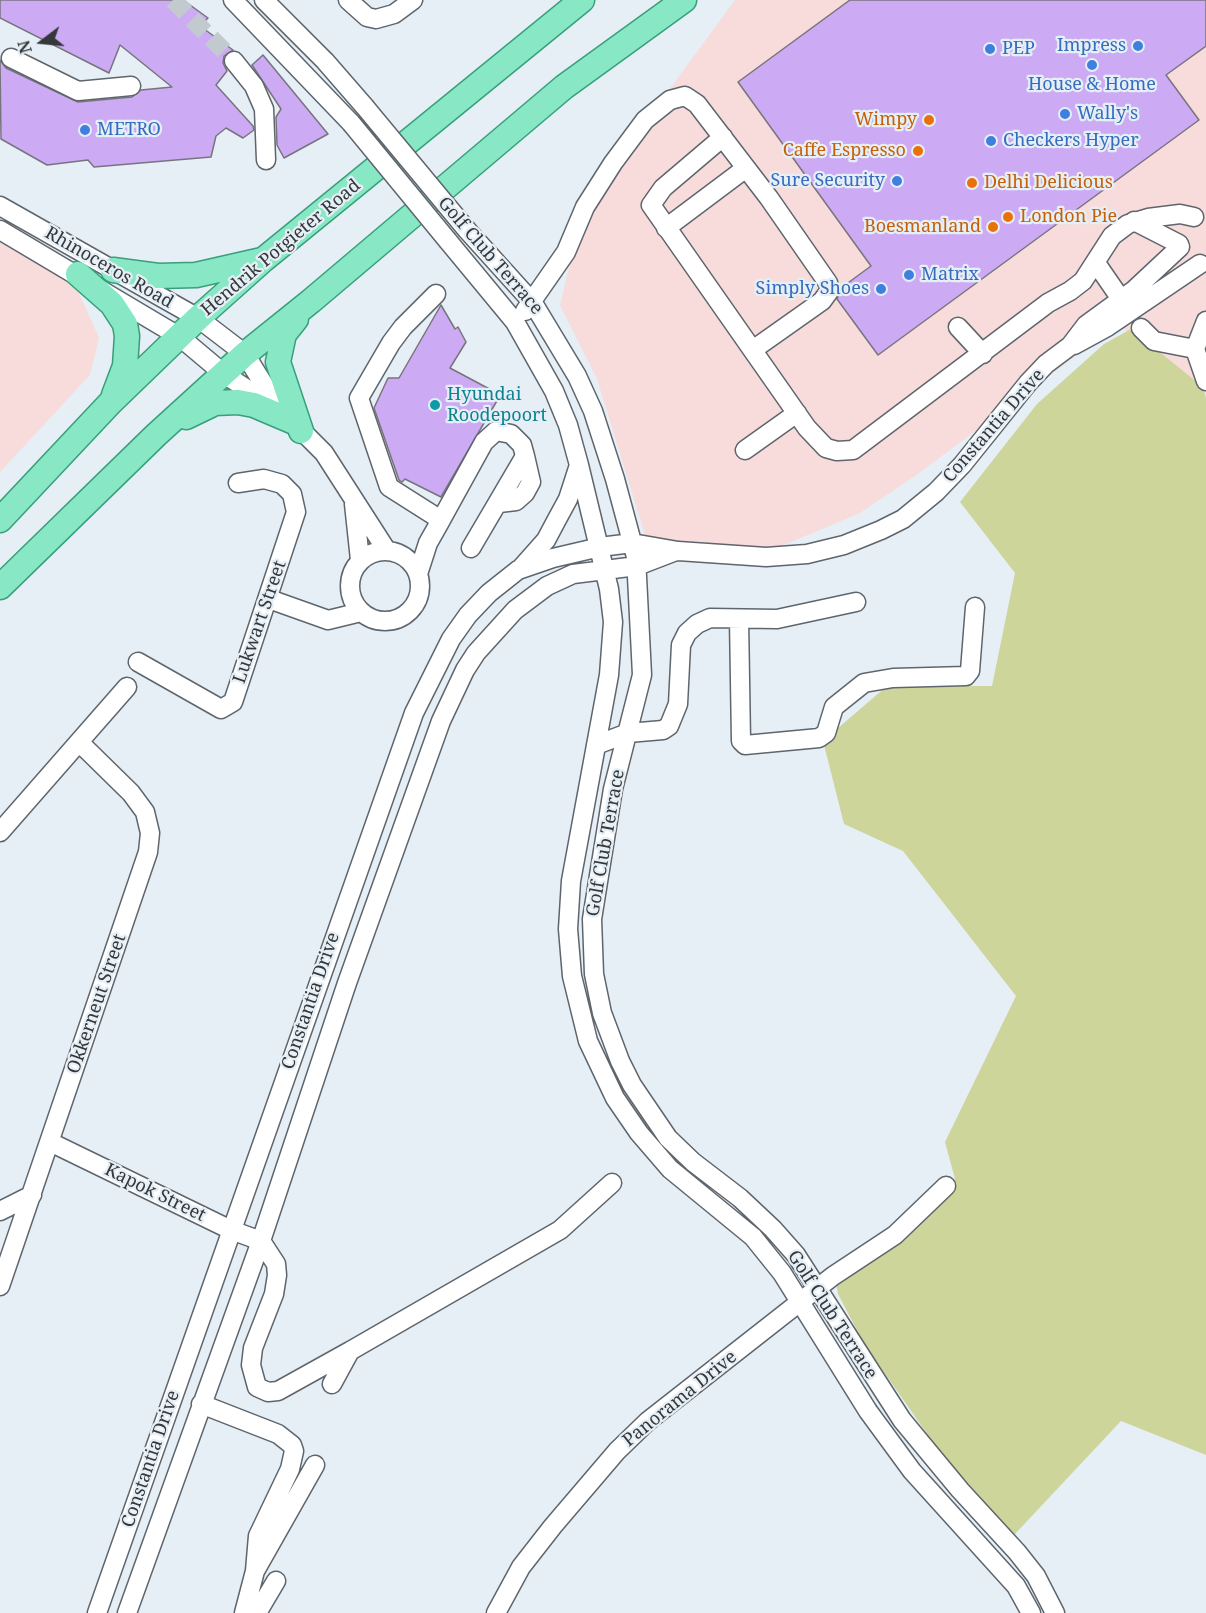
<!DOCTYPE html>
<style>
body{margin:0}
#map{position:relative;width:1206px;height:1613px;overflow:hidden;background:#e6eff6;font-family:"Noto Serif",serif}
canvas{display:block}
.north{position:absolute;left:12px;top:12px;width:60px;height:60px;-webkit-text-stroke:4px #e6eff6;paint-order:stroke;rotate:254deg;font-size:16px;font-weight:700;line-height:24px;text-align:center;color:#34383a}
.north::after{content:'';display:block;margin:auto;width:21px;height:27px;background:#34383a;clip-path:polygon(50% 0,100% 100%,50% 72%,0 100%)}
</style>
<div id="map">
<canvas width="1206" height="1613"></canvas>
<div class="north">N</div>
</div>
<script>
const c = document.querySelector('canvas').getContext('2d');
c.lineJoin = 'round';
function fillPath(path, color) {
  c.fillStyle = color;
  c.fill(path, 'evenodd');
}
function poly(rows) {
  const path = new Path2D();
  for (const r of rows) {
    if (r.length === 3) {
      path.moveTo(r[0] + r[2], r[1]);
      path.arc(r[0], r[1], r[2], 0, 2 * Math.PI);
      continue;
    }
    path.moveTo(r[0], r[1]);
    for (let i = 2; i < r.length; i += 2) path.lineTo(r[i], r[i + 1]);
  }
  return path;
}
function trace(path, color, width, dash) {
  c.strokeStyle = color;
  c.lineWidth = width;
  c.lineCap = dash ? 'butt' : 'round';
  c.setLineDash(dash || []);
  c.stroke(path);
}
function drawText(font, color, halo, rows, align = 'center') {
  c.font = font + ' "Noto Serif",serif';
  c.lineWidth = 4.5;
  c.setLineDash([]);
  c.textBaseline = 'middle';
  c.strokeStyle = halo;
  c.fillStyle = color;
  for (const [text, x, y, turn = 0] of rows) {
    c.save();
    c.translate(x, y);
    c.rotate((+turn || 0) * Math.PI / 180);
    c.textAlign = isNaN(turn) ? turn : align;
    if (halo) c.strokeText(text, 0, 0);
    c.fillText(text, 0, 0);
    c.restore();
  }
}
const commercial = poly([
 [735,0,1206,0,1206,395,1204,387,1110,319,1081,352,915,476,860,513,760,555,645,535,597,379,560,305,583,207],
 [0,243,75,284,99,338,90,375,0,472]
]);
const green = poly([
 [1131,329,1203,387,1206,398,1206,1455,1121,1421,1014,1535,939,1451,863,1342,838,1294,835,1276,955,1179,945,1142,1016,996,903,851,844,824,823,741,887,686,992,686,1015,573,960,502,1037,404,1104,344]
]);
const building = poly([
 [0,0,183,0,208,18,200,26,233,50,224,56,223,63,227,71,216,85,253,126,254,130,243,138,226,128,216,136,211,157,94,167,88,160,47,165,1,139,0,60,6,68,78,102,132,97,141,90,172,87,120,45,109,73,0,18,0,0],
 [850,0,1206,0,1206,46,1166,75,1199,120,878,355,837,299,841,288,871,266,738,82,850,0],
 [263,55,328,134,284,158,277,145,276,117,281,109,252,65,263,55],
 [441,305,455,329,458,327,466,342,450,368,495,392,498,399,441,497,405,479,402,482,399,480,374,408,388,378,399,378,441,305]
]);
const minorTunnel = poly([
 [173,0,234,61]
]);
const minor = poly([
 [233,0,351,123],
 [264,0,325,61,365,107],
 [348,0,367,17,376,19,394,14,413,0],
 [11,58,78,91,131,86],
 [234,61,254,86,264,109,266,160],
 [723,137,663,188,651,205,807,428,826,448,837,451,853,450,861,444,1048,303,1070,291,1083,281,1112,236,1128,224,1148,218,1180,214,1194,217],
 [0,206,198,318,245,354,277,406],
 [1134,221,1179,244],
 [666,228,746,168],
 [0,230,180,337,224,374,273,406],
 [467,230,533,303,577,376,593,411,615,479,636,557,642,675,613,789,592,919,594,974,602,1013,620,1061,632,1085,668,1138,693,1162,740,1198,773,1229,796,1255,902,1420,960,1490,1017,1552,1036,1576,1055,1613],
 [448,241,515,322,554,391,568,425,579,465,609,589,613,622,609,675,571,881,568,929,572,976,588,1041,615,1098,639,1133,670,1169,753,1237,782,1273,868,1411,912,1471,1016,1586,1031,1613],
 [1096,263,1116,292],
 [525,311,566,252,585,207,613,163,645,120,670,100,685,96,697,104,769,198,828,283,830,290,822,301,754,349],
 [958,327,983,354],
 [1141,328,1154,341,1195,349,1206,321],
 [1074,345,1107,327,1200,264],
 [1195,349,1206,381],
 [294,423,324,453,387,551],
 [745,450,797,413],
 [499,503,516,501,525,493,531,482,525,456],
 [354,504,360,560],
 [441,520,484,442,496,431,511,434,522,445,525,456,471,548],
 [385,586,35],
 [522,567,546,540,555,523,568,499,579,465],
 [418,574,428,543,441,520,389,487,359,398,391,343,403,327,436,294],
 [269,599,328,620,361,612],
 [739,619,741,741,745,745,819,738,826,733,834,707,864,683,893,678,966,676,970,671,975,607],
 [138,662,221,709,233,702,296,512,292,494,282,484,264,479,238,483],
 [596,745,628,733,663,730,669,726,678,704,681,645,687,633,697,624,710,618,777,619,856,602],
 [0,832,127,687],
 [50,1142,231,1230,261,1241,276,1264,277,1275,274,1294,253,1348,251,1365,257,1387,268,1392,278,1391,350,1351],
 [0,1211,32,1195],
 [0,1286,148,852,150,833,145,812,131,793,79,742],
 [332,1384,350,1351,560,1230,612,1183],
 [201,1404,278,1434,292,1445,294,1451,290,1469,258,1536,255,1571],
 [97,1613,414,713,451,639,468,615,489,593,518,570,553,558,600,547,632,543,678,551,766,557,807,554,844,545,881,530,903,519,936,492,962,465,1028,383,1046,364,1070,346,1086,325,1134,290,1180,247],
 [127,1613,261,1241,347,983,441,721,465,670,476,653,515,610,547,586,573,574,637,566,676,551],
 [244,1613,255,1571,315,1465],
 [257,1613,276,1581],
 [496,1613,521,1567,553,1526,617,1451,648,1421,833,1276,895,1235,946,1186]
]);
const major = poly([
 [113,270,158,276,196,275,262,260],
 [78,274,112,304,125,324,127,336,125,366,114,395],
 [296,319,284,334,278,362,301,431],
 [186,417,215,403,238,402,254,405,294,422],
 [0,520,111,402,198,318,263,260,582,0],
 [0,587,156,435,245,354,311,301,564,87,684,0]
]);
const minorBridge = poly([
 [365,107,467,230],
 [351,123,448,241]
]);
const markers = [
 [1138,46,6,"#3f7fe0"],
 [990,49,6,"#3f7fe0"],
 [1092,65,6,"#3f7fe0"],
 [1065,114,6,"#3f7fe0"],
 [929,120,6,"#e8710a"],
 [85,130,6,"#3f7fe0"],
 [991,141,6,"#3f7fe0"],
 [918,151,6,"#e8710a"],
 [897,181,6,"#3f7fe0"],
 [972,183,6,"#e8710a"],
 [1008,217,6,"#e8710a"],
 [993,227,6,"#e8710a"],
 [909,275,6,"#3f7fe0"],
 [881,289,6,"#3f7fe0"],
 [435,405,6,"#0f9aa8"]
];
const shopNames = [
 ["Impress",1126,46,"right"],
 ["PEP",1002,49],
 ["House & Home",1092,85,"center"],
 ["Wally's",1077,114],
 ["METRO",97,130],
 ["Checkers Hyper",1003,141],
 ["Sure Security",885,181,"right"],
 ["Matrix",921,275],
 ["Simply Shoes",869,289,"right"]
];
const foodNames = [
 ["Wimpy",917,120],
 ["Caffe Espresso",906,151],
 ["Delhi Delicious",984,183,"left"],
 ["London Pie",1020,217,"left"],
 ["Boesmanland",981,227]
];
const streetNames = [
 ["Hendrik Potgieter Road",281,248,-40],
 ["Golf Club Terrace",490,256,49],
 ["Rhinoceros Road",109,268,30],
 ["Constantia Drive",994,426,-49],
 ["Lukwart Street",260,622,-71],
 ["Golf Club Terrace",606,843,-80],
 ["Constantia Drive",311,1001,-71],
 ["Okkerneut Street",97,1004,-71],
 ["Kapok Street",155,1193,26],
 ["Golf Club Terrace",832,1315,57],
 ["Panorama Drive",680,1399,-39],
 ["Constantia Drive",151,1459,-71]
];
const cultureNames = [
 ["Hyundai",447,395],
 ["Roodepoort",447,416]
];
fillPath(commercial, '#f7dcdb');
fillPath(green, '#cdd59a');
fillPath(building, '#ccabf4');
trace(building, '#78747d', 1.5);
trace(minorTunnel, '#c2cad0', 18, [18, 9]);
trace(minor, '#5e656c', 21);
trace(major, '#379f7a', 27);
trace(minor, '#fff', 18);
trace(major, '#88e7c4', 24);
trace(minorBridge, '#5e656c', 21, []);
trace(minorBridge, '#fff', 18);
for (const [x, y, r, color] of markers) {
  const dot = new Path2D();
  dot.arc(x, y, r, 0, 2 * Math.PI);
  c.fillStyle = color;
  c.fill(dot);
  trace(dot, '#e6eff6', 2);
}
drawText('18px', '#366cbe', '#e6eff6', shopNames, 'left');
drawText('18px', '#c56008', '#e6eff6', foodNames, 'right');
drawText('18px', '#34383a', '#e6eff6', streetNames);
drawText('18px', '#0d838f', '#e6eff6', cultureNames, 'left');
</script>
